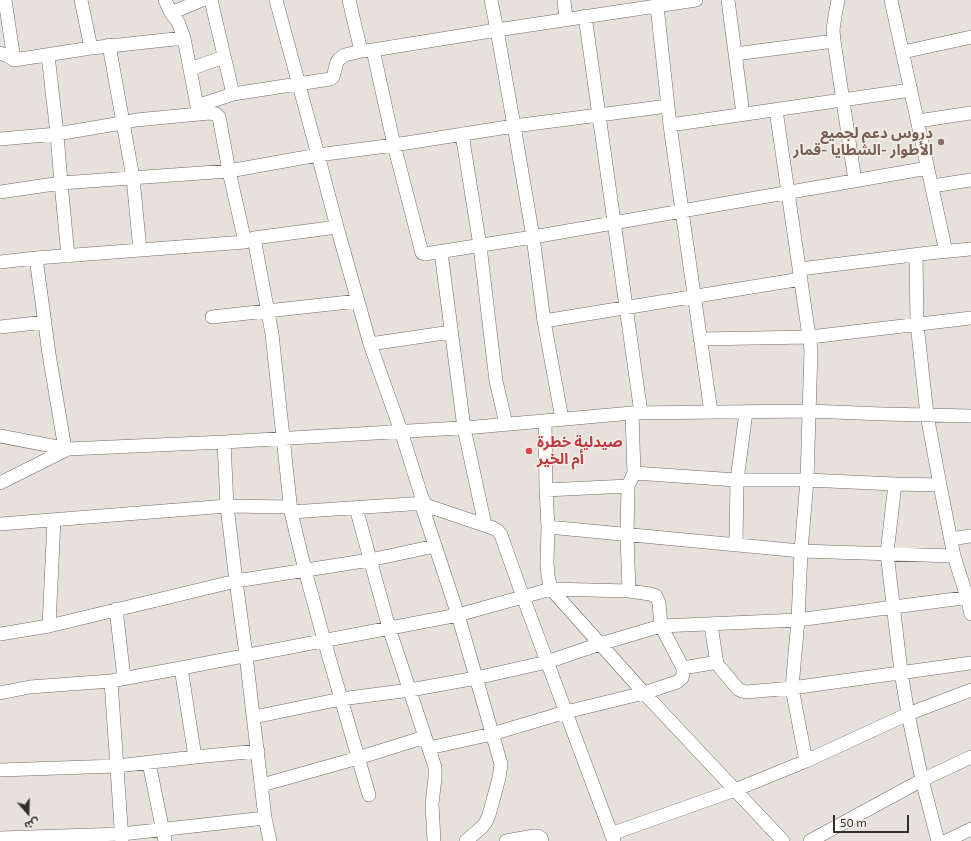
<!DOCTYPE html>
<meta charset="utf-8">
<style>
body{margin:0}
#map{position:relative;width:971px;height:841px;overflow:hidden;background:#e6e1da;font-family:"Exo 2","Noto Sans Arabic",sans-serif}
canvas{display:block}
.north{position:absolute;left:8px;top:793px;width:40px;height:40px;-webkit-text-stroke:3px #f3efe7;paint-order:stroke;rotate:160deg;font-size:11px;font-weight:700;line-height:16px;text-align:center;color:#32302d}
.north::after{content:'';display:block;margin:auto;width:14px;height:18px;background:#32302d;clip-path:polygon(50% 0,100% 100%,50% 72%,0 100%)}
.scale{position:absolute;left:833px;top:815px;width:76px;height:18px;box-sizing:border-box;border:2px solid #32302d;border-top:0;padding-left:5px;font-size:12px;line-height:14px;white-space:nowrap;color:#32302d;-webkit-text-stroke:3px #f3efe7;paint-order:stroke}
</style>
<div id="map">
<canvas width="971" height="841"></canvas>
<div class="north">ش</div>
<div class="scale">50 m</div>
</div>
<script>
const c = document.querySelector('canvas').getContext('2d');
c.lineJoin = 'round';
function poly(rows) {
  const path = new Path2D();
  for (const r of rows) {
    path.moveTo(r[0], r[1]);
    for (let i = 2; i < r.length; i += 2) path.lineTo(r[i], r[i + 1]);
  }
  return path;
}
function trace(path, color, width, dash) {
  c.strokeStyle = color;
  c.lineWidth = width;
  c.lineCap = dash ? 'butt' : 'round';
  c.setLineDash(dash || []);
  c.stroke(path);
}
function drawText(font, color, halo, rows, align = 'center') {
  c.font = font + ' "Exo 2","Noto Sans Arabic",sans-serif';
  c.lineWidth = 3;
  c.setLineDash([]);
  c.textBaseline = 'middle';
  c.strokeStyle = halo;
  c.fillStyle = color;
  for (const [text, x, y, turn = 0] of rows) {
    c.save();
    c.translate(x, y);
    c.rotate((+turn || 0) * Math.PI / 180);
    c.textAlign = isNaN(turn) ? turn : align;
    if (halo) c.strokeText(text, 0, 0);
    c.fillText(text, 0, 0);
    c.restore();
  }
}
const minor = poly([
 [5,0,14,60],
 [81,0,91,48],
 [165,0,171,13,178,22,184,38,197,106,199,114,210,113,216,114,219,117,229,171,245,242],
 [349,0,361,51,373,50,394,145,421,249,422,253,425,254,533,237,928,168],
 [491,0,497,30,514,126,533,237,544,321,562,419],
 [564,0,566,19],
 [728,0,743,114],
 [838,0,835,16,833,30,834,41,855,181],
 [891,0,946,252],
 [657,6,670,125,682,211,711,412],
 [171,13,202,0],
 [585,16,641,413],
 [109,45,133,178,140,250],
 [373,50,497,30,696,0],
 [903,52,971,37],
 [0,53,8,56,14,60,91,48,184,38],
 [735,54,834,41],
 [48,55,57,134,61,183,68,256],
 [190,69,224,57],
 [233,94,330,79,333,77,337,62,339,59,345,55,361,51],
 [197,106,233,94,211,0],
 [776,110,811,350,807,480,801,551,798,620,792,688,806,761],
 [918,121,971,113],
 [670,125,911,90],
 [462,134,480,246,496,381,506,424],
 [0,139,57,134,122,123,136,120,199,114],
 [932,186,971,180],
 [0,192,61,183,229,171,318,155,394,145,514,126,668,106],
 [337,227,370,344,401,431,422,498,425,503,428,506,493,528,498,531,501,535,523,597,614,841],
 [254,238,272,334,291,512,305,570,324,640,369,795],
 [441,252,464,428,485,525],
 [916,255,917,324,927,415,940,485,954,556,967,597,971,614],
 [36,258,49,354,65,449],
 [0,262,36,258,245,242,254,238,337,227,318,155,276,0],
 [800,269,929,253,971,249],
 [212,317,358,301],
 [544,321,801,279],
 [0,327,45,322],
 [700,339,810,337,971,318],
 [370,344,451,332],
 [632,413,634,473,737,480,807,480,895,484,940,485],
 [545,421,546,490,548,527,547,563,548,576,551,589,644,693,783,841],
 [0,436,68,449,224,442,476,427,632,413,809,411,883,414,971,416],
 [224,442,227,506,236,581,246,655,265,818,270,841],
 [0,483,68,449],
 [895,484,887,553,901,672,908,714,922,780,938,841],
 [546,490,628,486],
 [421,503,458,615,501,764,499,778,489,815,486,822,482,827,466,841],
 [356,508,389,628,435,767,435,778,432,804,434,841],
 [291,512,425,503],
 [0,524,227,506,290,507],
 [548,527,801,551,954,556],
 [951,539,971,536],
 [736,545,737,480,746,412],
 [629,591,627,535,628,486,634,473],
 [116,609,124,678],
 [711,625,717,664],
 [49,626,54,520],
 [0,634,49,626,236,581,370,560,435,546],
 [181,668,195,757],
 [683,668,712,663,717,664,738,689,742,691,746,692,792,688,971,663],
 [111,681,122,841],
 [0,693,30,687,111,681,181,668,458,615,551,589,629,591,650,594,656,596,659,603,661,626,683,668,683,674,682,678,677,682,644,693,566,712,492,734,429,748],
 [254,717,341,699,410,690,476,678,547,662,600,644,661,626,798,620,894,607,971,597],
 [149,763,165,841],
 [0,770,117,766,195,757,258,751],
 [262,785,358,758,425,737],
 [611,834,735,790,806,761,908,714,971,690],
 [0,838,122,834,265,818],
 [506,841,534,836,538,836,541,838,542,841],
 [810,841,922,780,971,757],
 [946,841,971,829]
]);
const markers = [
 [941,142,4,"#8d6e63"],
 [529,451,4,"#e0444e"]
];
const educationNames = [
 ["دروس دعم لجميع",933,133],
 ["الأطوار -الشطايا -قمار",933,150]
];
const healthNames = [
 ["صيدلية خطرة",537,442],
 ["أم الخير",537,459]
];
trace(minor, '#6f6b64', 14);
trace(minor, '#fff', 13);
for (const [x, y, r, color] of markers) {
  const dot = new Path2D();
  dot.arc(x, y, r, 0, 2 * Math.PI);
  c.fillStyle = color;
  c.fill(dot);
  trace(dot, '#f3efe7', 1.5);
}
drawText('bold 15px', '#785e54', '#f3efe7', educationNames, 'right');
drawText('bold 15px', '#be3a42', '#f3efe7', healthNames, 'left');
</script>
